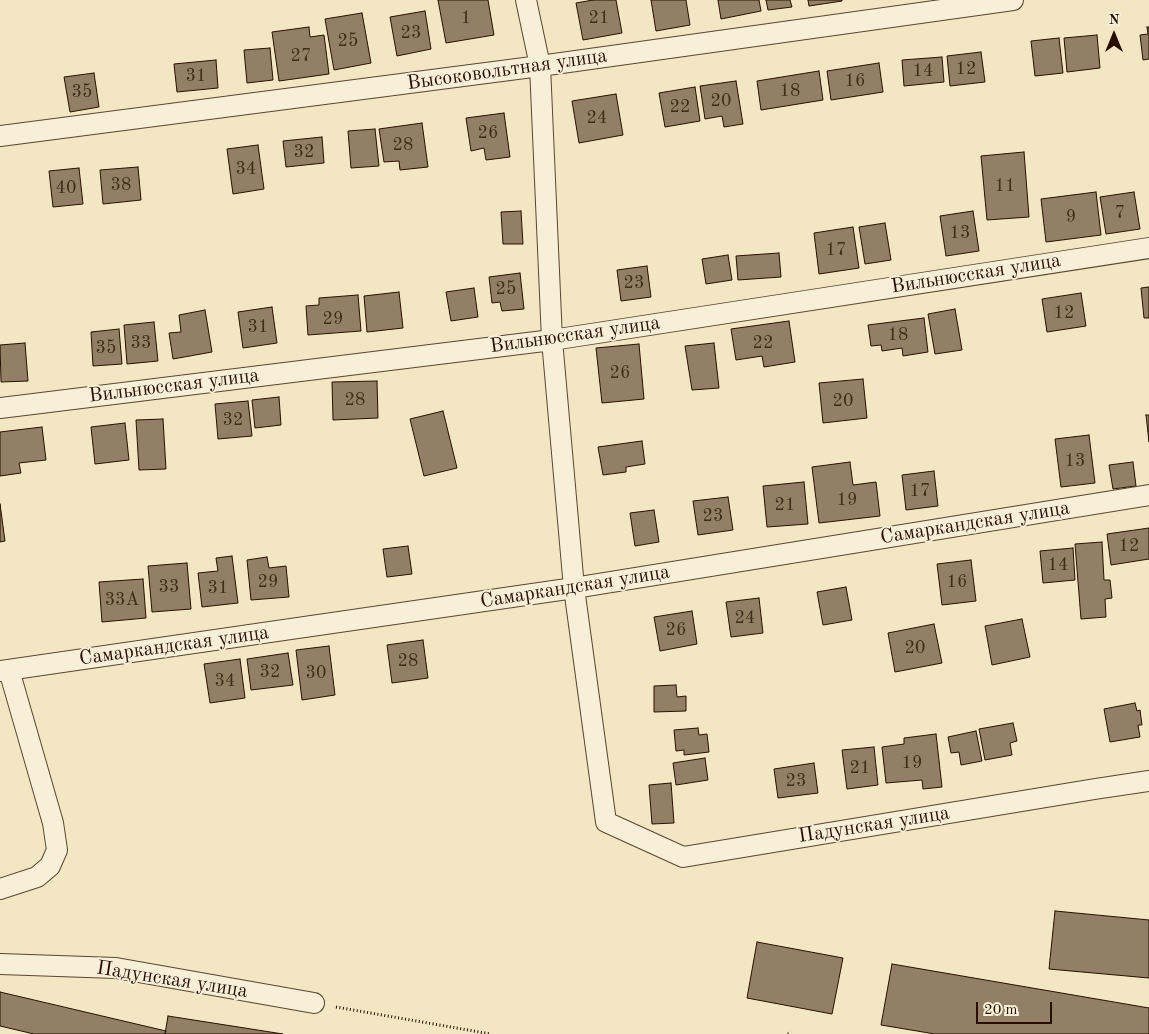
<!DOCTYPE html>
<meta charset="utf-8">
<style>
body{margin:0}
#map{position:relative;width:1149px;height:1034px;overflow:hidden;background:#f2e6c3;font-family:"Old Standard TT",serif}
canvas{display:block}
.north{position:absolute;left:1089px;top:10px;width:50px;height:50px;-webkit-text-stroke:4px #f7efd8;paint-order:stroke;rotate:0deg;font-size:14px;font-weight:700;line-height:20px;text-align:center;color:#290f00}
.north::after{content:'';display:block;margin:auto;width:18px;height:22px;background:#290f00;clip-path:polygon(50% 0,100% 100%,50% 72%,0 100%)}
.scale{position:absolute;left:976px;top:1002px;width:76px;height:22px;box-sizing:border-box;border:2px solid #290f00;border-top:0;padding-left:6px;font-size:15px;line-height:18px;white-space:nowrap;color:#290f00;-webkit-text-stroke:4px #f7efd8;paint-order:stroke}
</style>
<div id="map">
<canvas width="1149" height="1034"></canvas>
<div class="north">N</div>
<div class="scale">20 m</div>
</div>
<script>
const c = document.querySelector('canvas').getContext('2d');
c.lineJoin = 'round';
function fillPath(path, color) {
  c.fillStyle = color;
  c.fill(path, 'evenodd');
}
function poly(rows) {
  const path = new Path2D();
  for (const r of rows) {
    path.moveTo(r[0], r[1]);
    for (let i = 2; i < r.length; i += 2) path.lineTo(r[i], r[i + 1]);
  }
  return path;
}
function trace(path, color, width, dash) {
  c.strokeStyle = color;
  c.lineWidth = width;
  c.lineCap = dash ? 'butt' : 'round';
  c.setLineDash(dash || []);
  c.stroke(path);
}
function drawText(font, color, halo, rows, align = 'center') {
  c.font = font + ' "Old Standard TT",serif';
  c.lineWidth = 4;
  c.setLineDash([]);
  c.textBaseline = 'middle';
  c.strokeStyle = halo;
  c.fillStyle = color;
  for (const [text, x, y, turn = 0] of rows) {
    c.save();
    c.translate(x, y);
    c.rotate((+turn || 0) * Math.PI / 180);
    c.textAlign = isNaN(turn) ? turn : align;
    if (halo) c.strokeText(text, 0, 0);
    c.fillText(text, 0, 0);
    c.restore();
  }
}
const building = poly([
 [438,0,488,0,494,35,446,43,438,0],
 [593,0,616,0,622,33,583,40,576,3,593,0],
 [651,0,686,0,690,25,656,31,651,0],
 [718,0,759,0,761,11,721,19,718,0],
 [766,0,790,0,792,7,768,10,766,0],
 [808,0,842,0,842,1,809,6,808,0],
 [425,11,431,49,397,56,390,17,425,11],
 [362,13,371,63,334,70,325,19,362,13],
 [309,27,310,37,324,35,329,74,279,81,272,32,309,27],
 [1147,27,1149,27,1149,59,1143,60,1140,35,1148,34,1147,27],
 [1097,35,1100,68,1067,72,1064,38,1097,35],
 [1059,38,1063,73,1035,76,1031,41,1059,38],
 [270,48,273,80,247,83,244,50,270,48],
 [981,52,985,82,950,86,947,56,981,52],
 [942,57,944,82,904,86,902,60,942,57],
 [216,60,218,88,177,92,174,64,216,60],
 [879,63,883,92,831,100,827,71,879,63],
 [819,71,823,100,761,110,757,81,819,71],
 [94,73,99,107,70,112,64,77,94,73],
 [736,81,743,124,724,127,722,116,705,119,700,86,736,81],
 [695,87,700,121,665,127,659,93,695,87],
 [616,94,623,135,579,143,572,101,616,94],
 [504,113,510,157,486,160,484,148,471,151,466,118,504,113],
 [422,123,428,167,400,170,399,161,384,162,379,129,422,123],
 [375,129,379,166,351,168,348,131,375,129],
 [322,137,324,163,286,167,283,141,322,137],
 [258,145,264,189,233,194,227,149,258,145],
 [1024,152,1029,217,987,220,981,156,1024,152],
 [138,167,141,200,103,204,100,170,138,167],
 [79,168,83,204,53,207,49,171,79,168],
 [1096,192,1101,235,1046,242,1041,199,1096,192],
 [1134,192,1140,229,1106,234,1100,197,1134,192],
 [521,211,523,244,503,244,501,212,521,211],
 [973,211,979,251,946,256,940,216,973,211],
 [885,223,891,260,865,264,859,227,885,223],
 [853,227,859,268,819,274,814,233,853,227],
 [779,253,781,277,738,280,736,256,779,253],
 [728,255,732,280,706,284,702,259,728,255],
 [647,266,651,297,621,301,617,270,647,266],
 [520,273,524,309,502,311,500,302,492,303,489,277,520,273],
 [1149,287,1149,318,1144,318,1141,288,1149,287],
 [474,288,478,317,451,321,446,292,474,288],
 [399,292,403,328,367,332,364,296,399,292],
 [1081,293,1086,326,1047,332,1042,299,1081,293],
 [358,295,361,331,308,335,306,306,319,305,319,298,358,295],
 [272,307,277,343,243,348,238,312,272,307],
 [955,309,962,350,935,354,928,314,955,309],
 [205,310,212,352,173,359,169,333,181,332,179,315,205,310],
 [924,318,928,352,903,356,902,348,882,351,881,345,871,346,868,325,924,318],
 [789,321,795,362,764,367,762,356,736,360,731,329,789,321],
 [154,322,158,361,127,364,124,325,154,322],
 [119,329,122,364,93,366,91,332,119,329],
 [25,343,28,381,1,382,0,345,25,343],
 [714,343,719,388,692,390,685,346,714,343],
 [639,344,644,399,602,403,596,348,639,344],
 [863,379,867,418,823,423,819,383,863,379],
 [377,381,378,418,333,420,332,382,377,381],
 [279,397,281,425,255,428,252,400,279,397],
 [248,401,252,436,218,439,215,404,248,401],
 [443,411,457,468,424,476,410,419,443,411],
 [1146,415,1149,415,1149,442,1146,415],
 [163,419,166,469,139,470,136,420,163,419],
 [125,423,129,460,95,464,91,427,125,423],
 [42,427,46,460,19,463,21,473,0,476,0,432,42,427],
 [1089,435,1095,483,1061,487,1055,439,1089,435],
 [642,441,645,464,626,467,626,472,603,475,598,447,642,441],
 [850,462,853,485,876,482,880,516,819,523,812,467,850,462],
 [1133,462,1136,486,1113,489,1109,465,1133,462],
 [934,471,938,506,906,510,902,475,934,471],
 [804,482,808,524,767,527,763,486,804,482],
 [728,497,733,530,698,535,693,501,728,497],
 [0,504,5,541,0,542,0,504],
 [654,510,659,542,635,546,630,513,654,510],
 [1149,528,1149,559,1111,565,1107,534,1149,528],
 [1102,542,1104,580,1110,580,1112,598,1105,599,1106,617,1081,619,1075,544,1102,542],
 [408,546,412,574,387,577,383,549,408,546],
 [1073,548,1075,580,1043,583,1040,551,1073,548],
 [232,556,238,603,202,607,198,573,218,571,216,558,232,556],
 [267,557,269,568,286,566,289,597,251,600,247,560,267,557],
 [971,560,976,601,942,605,937,564,971,560],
 [187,563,191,609,152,612,148,566,187,563],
 [143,579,146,618,102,622,99,582,143,579],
 [846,587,852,620,823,625,817,592,846,587],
 [759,598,763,633,731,637,726,602,759,598],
 [692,611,697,644,660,651,654,617,692,611],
 [1022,619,1030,657,992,665,985,626,1022,619],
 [934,624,942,663,895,672,888,633,934,624],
 [423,640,428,678,392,683,387,645,423,640],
 [329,646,335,695,302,700,296,650,329,646],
 [288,653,293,685,251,690,247,659,288,653],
 [240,659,245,698,210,703,204,664,240,659],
 [676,685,677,697,686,696,686,711,654,712,654,686,676,685],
 [1135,703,1137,711,1140,710,1142,725,1138,725,1140,737,1110,742,1104,709,1135,703],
 [1013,723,1017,741,1010,743,1012,755,985,760,979,729,1013,723],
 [698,728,699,735,707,734,709,752,684,755,684,750,676,751,674,730,698,728],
 [976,731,982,761,961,765,959,752,951,753,948,737,976,731],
 [936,734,942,787,923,789,922,780,886,783,882,747,904,744,904,738,936,734],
 [874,747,878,785,847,789,842,750,874,747],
 [705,758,708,780,676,785,673,763,705,758],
 [814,763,818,793,778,798,774,769,814,763],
 [671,783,674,823,652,824,649,785,671,783],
 [1055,911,1149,920,1149,978,1049,969,1055,911],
 [757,942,843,958,832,1014,747,998,757,942],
 [892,964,1149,1008,1149,1034,935,1034,881,1025,892,964],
 [0,992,166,1031,165,1034,34,1034,0,1026,0,992],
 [168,1016,283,1034,165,1034,168,1016]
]);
const path = poly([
 [336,1007,491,1034],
 [788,1034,791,1032]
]);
const minor = poly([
 [526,0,540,66,552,340,574,588,606,822,683,857,1095,789,1149,781],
 [0,136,540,66,1013,0],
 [0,408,552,340,1149,248],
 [0,671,574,588,1149,495],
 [0,889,37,877,50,866,57,850,53,823,9,670],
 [0,964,116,968,314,1003]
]);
const numberNames = [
 ["1",466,18],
 ["21",599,18],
 ["23",411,33],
 ["25",348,41],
 ["27",301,56],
 ["12",966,69],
 ["14",923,71],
 ["31",196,76],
 ["16",855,81],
 ["18",790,91],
 ["35",82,92],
 ["20",721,101],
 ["22",680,107],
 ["24",597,118],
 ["26",488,133],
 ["28",403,145],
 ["32",304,152],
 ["34",246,169],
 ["38",121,185],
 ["11",1005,186],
 ["40",66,188],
 ["7",1120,213],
 ["9",1071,217],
 ["13",960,233],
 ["17",836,250],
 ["23",634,283],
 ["25",506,289],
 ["12",1064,313],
 ["29",333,319],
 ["31",258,327],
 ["18",898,335],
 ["33",141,343],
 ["22",763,343],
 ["35",106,348],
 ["26",620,373],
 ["28",355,400],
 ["20",843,401],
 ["32",233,420],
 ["13",1075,461],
 ["17",920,491],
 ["19",847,500],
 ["21",785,505],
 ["23",713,516],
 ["12",1129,546],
 ["14",1058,565],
 ["29",268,582],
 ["16",957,582],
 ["33",169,587],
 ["31",218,588],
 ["33А",122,600],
 ["24",745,618],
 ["26",676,630],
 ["20",915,648],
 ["28",408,661],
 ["32",270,672],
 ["30",316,673],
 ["34",225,681],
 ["19",912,763],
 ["21",860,768],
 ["23",796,781]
];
const streetNames = [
 ["Высоковольтная улица",507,70,-8],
 ["Вильнюсская улица",976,274,-9],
 ["Вильнюсская улица",575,335,-8],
 ["Вильнюсская улица",174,386,-7],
 ["Самаркандская улица",975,523,-9],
 ["Самаркандская улица",575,587,-9],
 ["Самаркандская улица",174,646,-8],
 ["Падунская улица",874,825,-9],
 ["Падунская улица",172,980,9]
];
fillPath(building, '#927f65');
trace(building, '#290f00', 1);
trace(minor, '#5b4531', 22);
trace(path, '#290f00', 3, [1, 2.5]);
trace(minor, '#f7efd8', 20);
drawText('18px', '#432b19', null, numberNames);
drawText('20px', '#290f00', '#f7efd8', streetNames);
</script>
